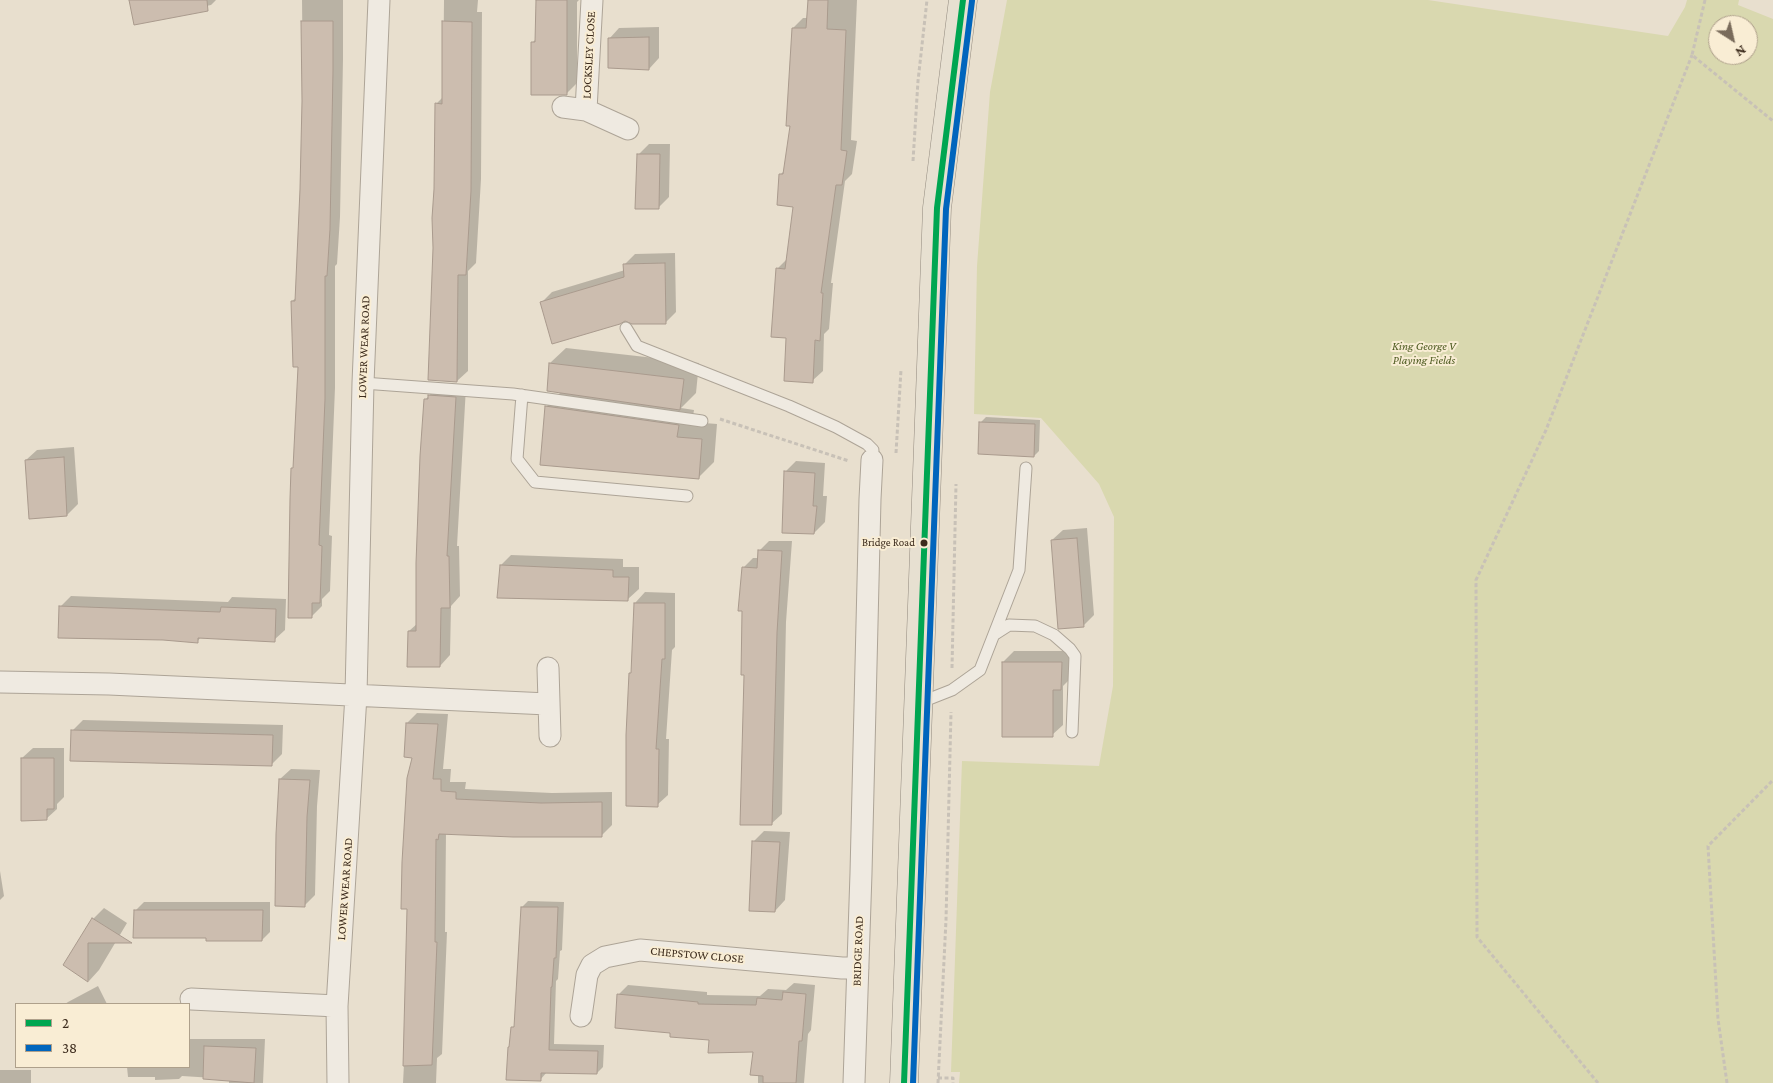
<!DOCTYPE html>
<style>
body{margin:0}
#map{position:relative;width:1773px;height:1083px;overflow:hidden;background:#e8dfce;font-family:"Crimson Pro",serif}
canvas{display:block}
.legend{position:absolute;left:15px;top:1003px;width:175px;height:65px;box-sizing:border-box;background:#f9edd4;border:1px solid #aea08b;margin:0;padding:6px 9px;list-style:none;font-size:15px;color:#3d2c1d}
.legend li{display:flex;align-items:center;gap:10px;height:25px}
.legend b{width:25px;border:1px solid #aea08b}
.north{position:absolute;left:1708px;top:15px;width:50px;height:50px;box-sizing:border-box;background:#f9edd4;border:1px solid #aea08b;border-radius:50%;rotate:145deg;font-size:14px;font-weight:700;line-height:20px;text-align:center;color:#3d2c1d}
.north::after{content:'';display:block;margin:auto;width:18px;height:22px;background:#796b5b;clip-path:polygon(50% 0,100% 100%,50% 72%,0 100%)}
</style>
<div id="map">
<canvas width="1773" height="1083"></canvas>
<ul class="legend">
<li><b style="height:6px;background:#00a651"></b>2</li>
<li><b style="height:6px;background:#0065bd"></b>38</li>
</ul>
<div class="north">N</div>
</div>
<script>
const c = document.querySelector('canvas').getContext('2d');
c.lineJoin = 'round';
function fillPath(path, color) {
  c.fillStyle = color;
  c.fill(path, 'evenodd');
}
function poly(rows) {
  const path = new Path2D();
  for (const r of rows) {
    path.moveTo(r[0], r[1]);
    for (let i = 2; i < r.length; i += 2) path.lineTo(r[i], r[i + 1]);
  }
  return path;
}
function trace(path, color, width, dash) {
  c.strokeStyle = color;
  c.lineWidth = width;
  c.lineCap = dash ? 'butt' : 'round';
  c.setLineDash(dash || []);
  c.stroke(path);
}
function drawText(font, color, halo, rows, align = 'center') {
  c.font = font + ' "Crimson Pro",serif';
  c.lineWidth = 4;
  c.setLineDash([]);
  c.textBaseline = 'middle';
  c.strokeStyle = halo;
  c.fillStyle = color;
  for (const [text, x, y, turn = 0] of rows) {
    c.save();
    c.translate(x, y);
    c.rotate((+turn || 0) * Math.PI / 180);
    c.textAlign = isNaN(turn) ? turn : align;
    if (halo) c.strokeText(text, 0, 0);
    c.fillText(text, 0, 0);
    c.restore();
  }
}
const green = poly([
 [1007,0,1428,0,1668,36,1685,7,1687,0,1739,0,1738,5,1773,19,1773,1083,959,1083,960,1072,951,1072,962,761,1099,766,1113,686,1114,517,1099,484,1041,418,974,414,977,266,990,92],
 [1718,25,1748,25,1748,55,1718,55]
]);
const shadow = poly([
 [131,0,216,0,211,5,197,8],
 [302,0,343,0,343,60,340,217,337,264,335,266,335,388,329,535,332,536,330,591,322,599,322,606,311,617,295,467,299,365,292,301,296,298,301,189,303,101],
 [444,0,478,0,477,12,482,12,481,179,476,263,468,271,468,371,457,381,434,248,436,104,443,97],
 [537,0,579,0,577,2,577,83,567,93,532,43,536,39],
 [809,0,857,0,851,140,857,141,852,174,845,181,831,283,833,283,829,329,824,334,823,371,812,381,787,337,777,269,787,259,795,206,781,174,785,170,792,125,793,28,803,18,808,18],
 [659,27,659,58,649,69,609,39,619,28],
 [649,144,670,144,669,197,658,208,638,155],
 [675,253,676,312,665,323,625,319,541,303,552,292,625,270,625,264,635,254],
 [566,348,699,363,696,393,681,408,694,410,692,422,717,424,714,462,698,478,546,407,561,392,550,363],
 [466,387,457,546,459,546,460,596,451,606,450,655,440,666,409,631,418,623,425,400,435,389],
 [986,417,1040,420,1039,451,1034,456,981,422],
 [74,447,78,504,67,515,30,517,26,460,37,450],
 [796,461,825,463,823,496,827,496,825,522,814,533,785,472],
 [1087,528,1094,615,1083,626,1052,540,1063,530],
 [769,541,792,541,786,622,782,814,771,824,745,674,743,568,753,558,759,558,759,551],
 [511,555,623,559,623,567,639,567,639,589,628,599,501,565],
 [645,592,675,593,675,647,672,650,666,739,669,739,668,795,657,805,632,672,635,603],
 [71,596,228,602,232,597,286,599,285,630,274,640,201,637,197,642,60,607],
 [1014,651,1072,651,1071,678,1063,686,1063,725,1052,735,1003,662],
 [417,713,448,714,443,769,451,769,450,782,466,782,465,789,552,793,612,792,612,825,601,836,446,833,445,932,447,932,442,1054,437,1058,436,1083,403,1083,407,1006,414,757,407,723],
 [83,720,283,725,282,754,271,765,73,730],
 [33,748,64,748,64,797,57,804,57,809,46,819,22,758],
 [291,769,320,770,317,806,315,895,304,906,280,779],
 [764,831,790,832,785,900,775,911,754,841],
 [0,871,4,896,0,900],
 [528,901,564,902,562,950,560,951,558,979,556,981,554,1044,604,1045,603,1067,597,1073,547,1072,540,1080,512,1028,516,1025,522,907],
 [144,902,270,902,270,932,262,940,208,937,136,910],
 [104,908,127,923,99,970,89,981,65,965,93,919],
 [794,983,815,985,811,1030,808,1034,804,1083,758,1083,758,1074,754,1051,711,1038,672,1031,618,995,628,985,707,992,707,995,760,996,768,989,786,990],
 [98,986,107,1004,65,1004,68,1002],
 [189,1039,265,1039,263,1083,229,1083,229,1079,182,1076,179,1079,155,1080,155,1077,128,1077,127,1067,189,1067],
 [0,1070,31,1070,31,1083,0,1083]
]);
const building = poly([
 [129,0,207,0,208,11,134,25,129,0],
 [536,0,567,0,567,95,531,95,531,42,535,42,536,0],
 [808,0,828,0,827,29,846,30,841,150,847,151,842,185,836,185,821,293,823,293,820,341,815,340,813,383,784,381,786,338,771,337,776,268,785,269,793,207,777,205,779,174,783,174,790,126,786,126,792,28,806,28,808,0],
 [301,21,333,21,333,71,330,229,327,276,325,276,325,399,319,545,322,546,320,603,312,603,312,618,288,618,290,499,291,468,293,468,298,367,293,367,291,301,295,301,300,189,302,101,301,21],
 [442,21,472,22,471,191,466,275,458,275,457,382,428,380,433,248,432,218,434,189,435,103,442,104,442,21],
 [649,37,649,70,608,68,608,38,649,37],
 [637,154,660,154,659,209,635,209,637,154],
 [665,263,666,324,632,324,625,321,620,324,552,344,540,302,624,277,623,264,665,263],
 [549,363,684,379,680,410,547,391,549,363],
 [428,395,456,397,447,556,449,556,450,608,441,608,440,667,407,667,408,631,416,631,416,563,420,456,424,399,428,399,428,395],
 [545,406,679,425,677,437,702,439,699,479,540,465,545,406],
 [979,422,1035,424,1034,457,978,454,979,422],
 [64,457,67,516,29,519,25,460,64,457],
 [784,471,815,473,813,506,817,506,814,534,782,533,784,471],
 [1077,538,1084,627,1058,629,1051,540,1077,538],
 [758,550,782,551,777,633,772,825,740,825,744,675,741,675,742,611,738,611,742,567,757,568,758,550],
 [500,565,613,570,613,577,629,577,628,601,497,598,500,565],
 [634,603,665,603,665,659,662,659,656,749,659,749,658,807,626,806,626,735,629,673,631,673,634,603],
 [59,606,220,612,221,607,276,609,275,642,198,638,198,643,163,640,58,638,59,606],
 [1002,662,1062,662,1061,690,1053,690,1053,737,1002,737,1002,662],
 [406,723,438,724,433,779,441,779,441,791,456,792,456,799,541,803,602,802,602,837,513,837,439,834,438,840,436,839,435,942,437,942,432,1065,403,1066,407,909,401,909,402,862,407,778,412,758,404,757,406,723],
 [71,730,273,735,272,766,70,761,71,730],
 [21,758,54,758,54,809,47,809,47,820,21,821,21,758],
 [279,779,310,780,307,817,305,907,275,906,276,834,279,779],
 [752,841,780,842,775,912,749,911,752,841],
 [521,907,558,907,556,958,554,958,552,987,551,987,549,1050,598,1051,597,1074,541,1073,541,1081,506,1080,508,1047,509,1047,511,1027,514,1027,521,907],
 [134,910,263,910,262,941,206,941,206,938,133,938,134,910],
 [92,918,132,943,88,943,88,982,63,965,92,918],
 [783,992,806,994,802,1041,799,1041,796,1083,763,1083,763,1076,750,1075,753,1052,708,1053,709,1040,670,1037,670,1033,615,1028,617,994,698,1002,698,1004,756,1005,757,998,782,1000,783,992],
 [204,1046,256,1048,254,1083,203,1079,204,1046]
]);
const path = poly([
 [1705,0,1692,55,1773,121],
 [913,161,918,81,927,0],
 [720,419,849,461],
 [896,453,901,370],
 [952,668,956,484],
 [938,1078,953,1078,953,1083],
 [938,1083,946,920,951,712],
 [1598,1083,1477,937,1476,580,1546,430,1692,55],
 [1727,1083,1718,1019,1708,846,1773,780]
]);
const service = poly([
 [626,328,637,346,789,406,836,427,867,444,873,450,872,460],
 [363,383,513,394,702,421],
 [522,395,517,459,535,482,687,496],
 [995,634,1009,625,1035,626,1054,635,1070,649,1075,656,1072,732],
 [919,703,952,690,980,670,1019,570,1026,468]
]);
const minor = poly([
 [592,0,586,110,628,129],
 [563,107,586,110],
 [548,668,550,736],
 [0,682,109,684,548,704],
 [191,999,337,1006],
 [581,1016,587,975,592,965,605,957,640,950,842,968,858,968],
 [338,1083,337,1006,356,695,363,383,379,0],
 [854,1083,861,873,870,499,872,460]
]);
const primary = poly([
 [904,1083,937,208,963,0]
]);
const bus1 = poly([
 [904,1083,937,208,963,0]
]);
const bus2 = poly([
 [913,1083,946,209,972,1]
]);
const markers = [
 [924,543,4.5,"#3d2c1d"]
];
const busNames = [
 ["Bridge Road",915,543]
];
const streetNames = [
 ["LOCKSLEY CLOSE",589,55,-87],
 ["LOWER WEAR ROAD",364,347,-88],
 ["LOWER WEAR ROAD",345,889,-86],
 ["BRIDGE ROAD",858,951,-88],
 ["CHEPSTOW CLOSE",697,955,5]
];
const parkNames = [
 ["King George V",1424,346],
 ["Playing Fields",1424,360]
];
fillPath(green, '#d9d8af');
fillPath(shadow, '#0003');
fillPath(building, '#ccbdaf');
trace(building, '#a99a8d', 1);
trace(service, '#ada497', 13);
trace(minor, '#ada497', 23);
trace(primary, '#92897e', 29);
trace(path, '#c8c1b7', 3, [4, 2.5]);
trace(service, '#efeae1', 11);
trace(minor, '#efeae1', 21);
trace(primary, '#e7e0d1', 28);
trace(bus1, '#00a651', 6);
trace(bus2, '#0065bd', 6);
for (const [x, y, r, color] of markers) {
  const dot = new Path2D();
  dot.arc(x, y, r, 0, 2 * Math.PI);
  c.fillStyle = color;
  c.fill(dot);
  trace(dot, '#f9edd4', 2);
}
drawText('11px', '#3d2c1d', '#f9edd4', busNames, 'right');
drawText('12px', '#3d2c1d', '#f9edd4', streetNames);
drawText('italic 12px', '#4f5c22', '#f9edd4', parkNames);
</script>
